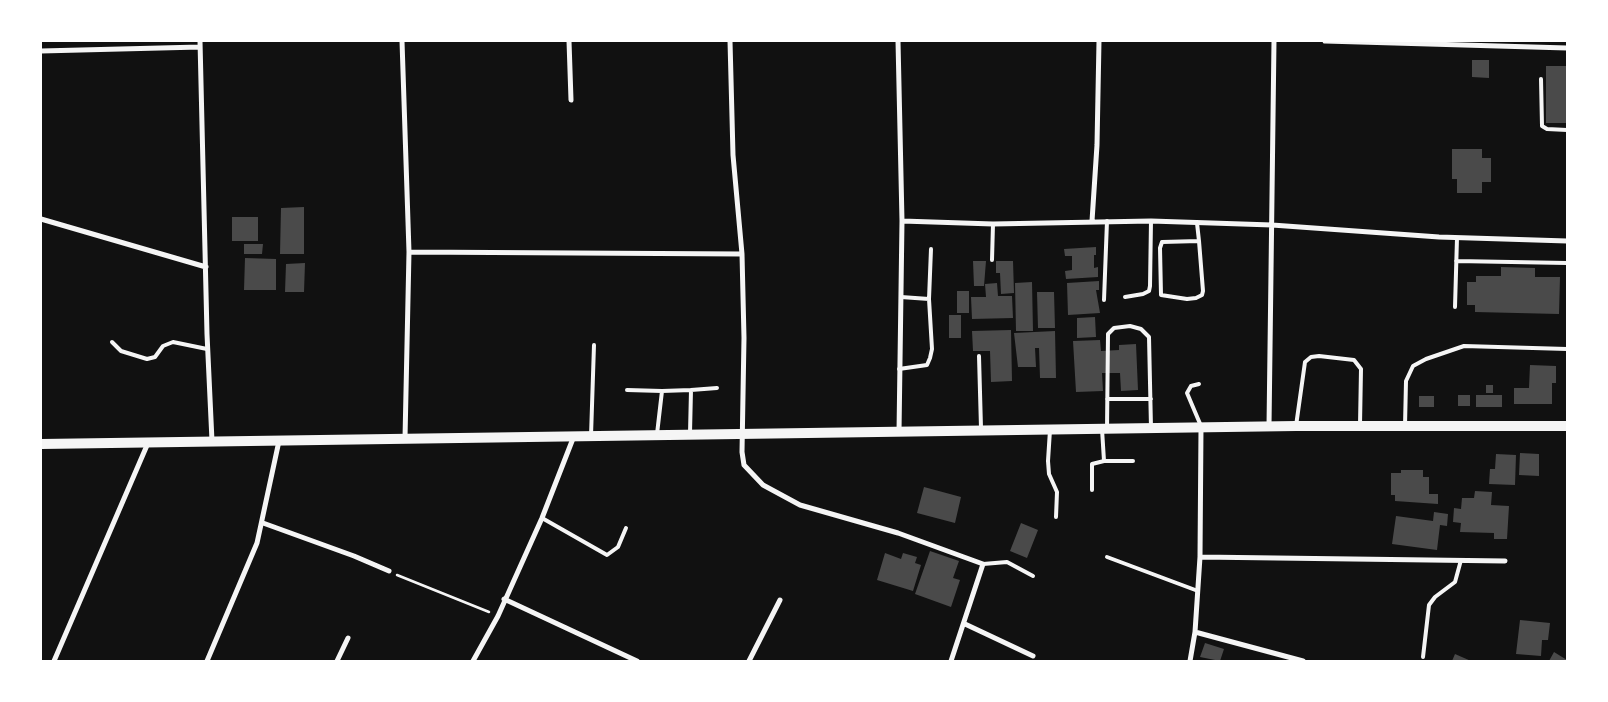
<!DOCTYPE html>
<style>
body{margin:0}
#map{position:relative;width:1608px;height:702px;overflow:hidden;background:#111;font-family:Arial,sans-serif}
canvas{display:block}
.frame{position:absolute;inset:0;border:42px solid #fff;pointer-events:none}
</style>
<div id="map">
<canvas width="1608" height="702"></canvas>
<div class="frame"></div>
</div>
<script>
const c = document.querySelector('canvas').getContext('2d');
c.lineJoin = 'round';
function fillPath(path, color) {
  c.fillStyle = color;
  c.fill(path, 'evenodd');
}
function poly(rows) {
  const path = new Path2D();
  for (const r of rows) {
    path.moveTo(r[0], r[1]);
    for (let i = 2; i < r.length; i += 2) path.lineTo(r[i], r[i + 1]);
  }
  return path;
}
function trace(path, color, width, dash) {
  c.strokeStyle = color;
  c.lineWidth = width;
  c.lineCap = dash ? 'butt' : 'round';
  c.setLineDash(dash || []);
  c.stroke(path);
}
const building = poly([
 [1472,60,1489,60,1489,78,1472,77],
 [1546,66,1567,66,1567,123,1546,123],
 [1452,149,1482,149,1482,158,1491,158,1491,182,1482,182,1482,193,1457,193,1457,179,1452,179],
 [304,207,304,254,280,254,281,208],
 [232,217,258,217,258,241,232,241],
 [244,244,263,244,262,254,244,254],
 [1096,247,1096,255,1094,255,1094,268,1098,267,1098,277,1066,279,1065,271,1072,270,1072,256,1065,256,1064,249],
 [245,258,276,259,276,290,244,290],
 [973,261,986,261,984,286,974,286],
 [996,261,1013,261,1014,293,1001,294,1000,273,996,273],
 [305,263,304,292,285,292,286,264],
 [1501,267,1535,268,1535,277,1560,277,1559,314,1475,312,1475,305,1467,305,1467,282,1476,282,1476,276,1501,276],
 [1099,281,1099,290,1096,290,1100,313,1068,315,1067,283],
 [1032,282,1033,331,1016,331,1015,283],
 [997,283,998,296,1012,296,1013,318,972,319,971,297,986,297,985,284],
 [957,291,969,291,969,313,957,313],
 [1037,292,1054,292,1055,328,1038,328],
 [949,315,961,315,961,338,949,338],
 [1095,317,1096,337,1077,338,1077,318],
 [1011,330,1012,381,991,382,990,351,973,351,972,331],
 [1055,331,1056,378,1040,378,1039,348,1035,348,1036,367,1018,367,1014,333],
 [1100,340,1101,351,1119,350,1119,345,1136,344,1138,390,1121,391,1120,373,1102,373,1103,391,1076,392,1073,341],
 [1530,365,1556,366,1556,383,1552,383,1552,404,1514,404,1514,388,1529,388],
 [1486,385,1493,385,1493,393,1486,393],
 [1458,395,1470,395,1470,406,1458,406],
 [1476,395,1502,395,1502,407,1476,407],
 [1419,396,1434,396,1434,407,1419,407],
 [1520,453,1539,454,1539,476,1519,475],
 [1496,454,1516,455,1515,485,1489,484,1490,469,1495,469],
 [1401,470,1423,470,1423,477,1429,477,1429,494,1438,494,1438,504,1395,501,1395,495,1391,495,1391,473,1401,473],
 [924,487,961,497,955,523,917,513],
 [1475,491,1492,492,1491,505,1509,506,1507,539,1494,539,1494,533,1460,532,1461,523,1453,522,1454,508,1461,509,1462,498,1474,498],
 [1434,512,1448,514,1447,526,1440,525,1437,550,1392,544,1396,516,1433,521],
 [1021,523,1038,530,1027,558,1010,551],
 [930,551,959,561,953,578,960,580,951,607,915,594],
 [885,553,901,559,903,553,917,557,915,563,921,565,913,591,877,580],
 [1520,620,1550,623,1548,640,1542,640,1541,656,1516,654],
 [1205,643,1224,649,1220,661,1200,657],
 [1554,652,1567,660,1567,661,1549,661],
 [1455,654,1471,661,1452,661]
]);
const path = poly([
 [397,575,489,612]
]);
const service = poly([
 [1541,79,1542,126,1547,129,1567,130],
 [1197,223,1199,241,1203,291,1202,295,1196,298,1187,299,1161,295,1160,248,1162,242,1199,241],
 [992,260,993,224],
 [1456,261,1567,263],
 [901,297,929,299,931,249],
 [1125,297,1143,294,1149,291,1150,286,1151,221],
 [1104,300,1107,221],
 [1455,307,1457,238],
 [112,342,121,351,147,359,155,357,163,346,173,342,207,349],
 [979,356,981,428],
 [899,369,927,365,930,358,932,349,929,299],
 [1199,384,1191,386,1187,393,1201,426],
 [627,390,662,391],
 [691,390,717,388],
 [1107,399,1151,399],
 [1296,426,1305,362,1311,357,1319,356,1354,360,1361,369,1360,425],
 [1405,426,1406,381,1413,366,1426,359,1464,346,1567,349],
 [1102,429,1104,461,1133,461],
 [1107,429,1108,334,1114,328,1130,326,1141,329,1149,337,1151,428],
 [1050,430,1048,461,1049,474,1057,492,1056,517],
 [657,434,662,391,691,390,690,433],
 [591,436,594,345],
 [1092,490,1092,464,1104,461],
 [542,518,607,555,618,547,626,528],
 [1107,557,1198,591],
 [983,564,1007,562,1033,576],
 [1423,657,1429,605,1435,597,1455,582,1461,560]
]);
const minor = poly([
 [200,41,207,334,212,441],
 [402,41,409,252,405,438],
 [569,41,571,100],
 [730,41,733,155,742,254,744,338,742,452,744,465,763,485,800,505,898,533,983,564,951,661],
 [898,41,902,221,899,432],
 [1325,41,1567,48],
 [41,51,200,47],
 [41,219,206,267],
 [902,221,993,224,1151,221,1272,225,1439,237,1567,241],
 [1092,221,1097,145,1099,41],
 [409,252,742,254],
 [1269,426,1274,41],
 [263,523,354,556,389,571],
 [1200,557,1505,561],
 [504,599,637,661],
 [965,624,1033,656],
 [1195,632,1303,661],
 [54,661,148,443],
 [207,661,257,543,279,441],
 [337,661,348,638],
 [473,661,498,616,542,518,574,436],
 [749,661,780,600],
 [1190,661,1195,632,1200,557,1201,428]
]);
const secondary = poly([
 [41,444,1296,426,1567,426]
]);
fillPath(building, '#4a4a4a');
trace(path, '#f5f5f5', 2.5);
trace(service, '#f5f5f5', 4);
trace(minor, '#f5f5f5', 5);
trace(secondary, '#f5f5f5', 10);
</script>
